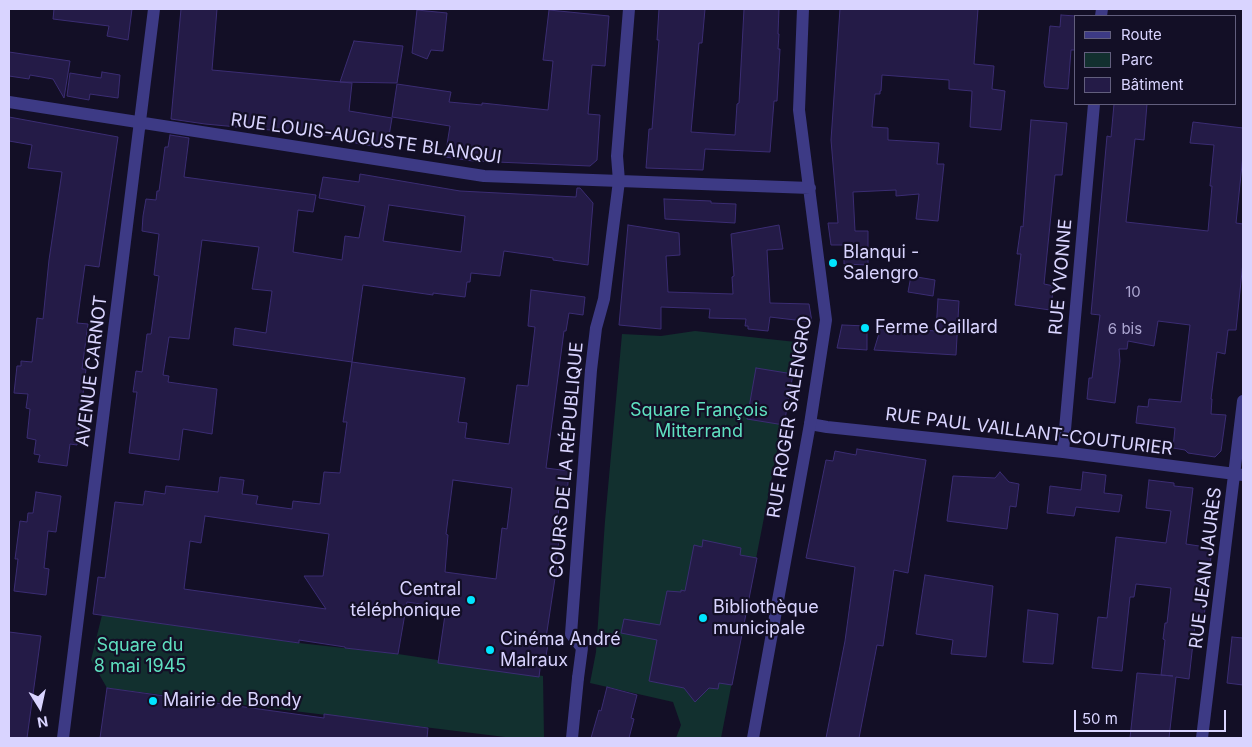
<!DOCTYPE html>
<meta charset="utf-8">
<style>
body{margin:0}
#map{position:relative;width:1252px;height:747px;overflow:hidden;background:#130f26;font-family:Inter,sans-serif}
canvas{display:block}
.frame{position:absolute;inset:0;border:10px solid #d9d4ff;pointer-events:none}
.legend{position:absolute;left:1074px;top:15px;width:162px;height:90px;box-sizing:border-box;background:#130f26;border:1px solid #625e7d;margin:0;padding:6px 9px;list-style:none;font-size:15px;color:#d9d4ff}
.legend li{display:flex;align-items:center;gap:10px;height:25px}
.legend b{width:25px;border:1px solid #625e7d}
.north{position:absolute;left:15px;top:682px;width:50px;height:50px;-webkit-text-stroke:4px #130f26;paint-order:stroke;rotate:170deg;font-size:14px;font-weight:700;line-height:20px;text-align:center;color:#d9d4ff}
.north::after{content:'';display:block;margin:auto;width:18px;height:22px;background:#d9d4ff;clip-path:polygon(50% 0,100% 100%,50% 72%,0 100%)}
.scale{position:absolute;left:1074px;top:710px;width:152px;height:22px;box-sizing:border-box;border:2px solid #d9d4ff;border-top:0;padding-left:6px;font-size:15px;line-height:18px;white-space:nowrap;color:#d9d4ff;-webkit-text-stroke:4px #130f26;paint-order:stroke}
</style>
<div id="map">
<canvas width="1252" height="747"></canvas>
<div class="frame"></div>
<ul class="legend">
<li><b style="height:6px;background:#3d3a85"></b>Route</li>
<li><b style="height:14px;background:#12302f"></b>Parc</li>
<li><b style="height:14px;background:#241b47"></b>Bâtiment</li>
</ul>
<div class="north">N</div>
<div class="scale">50 m</div>
</div>
<script>
const c = document.querySelector('canvas').getContext('2d');
c.lineJoin = 'round';
function fillPath(path, color) {
  c.fillStyle = color;
  c.fill(path, 'evenodd');
}
function poly(rows) {
  const path = new Path2D();
  for (const r of rows) {
    path.moveTo(r[0], r[1]);
    for (let i = 2; i < r.length; i += 2) path.lineTo(r[i], r[i + 1]);
  }
  return path;
}
function trace(path, color, width, dash) {
  c.strokeStyle = color;
  c.lineWidth = width;
  c.lineCap = dash ? 'butt' : 'round';
  c.setLineDash(dash || []);
  c.stroke(path);
}
function drawText(font, color, halo, rows, align = 'center') {
  c.font = font + ' Inter,sans-serif';
  c.lineWidth = 4.5;
  c.setLineDash([]);
  c.textBaseline = 'middle';
  c.strokeStyle = halo;
  c.fillStyle = color;
  for (const [text, x, y, turn = 0] of rows) {
    c.save();
    c.translate(x, y);
    c.rotate((+turn || 0) * Math.PI / 180);
    c.textAlign = isNaN(turn) ? turn : align;
    if (halo) c.strokeText(text, 0, 0);
    c.fillText(text, 0, 0);
    c.restore();
  }
}
const green = poly([
 [695,331,805,343,805,357,792,374,721,738,676,738,681,725,673,702,590,683,596,652,605,521,622,334,661,336],
 [102,615,299,643,398,654,543,676,544,738,513,738,107,688,91,660]
]);
const building = poly([
 [54,9,132,9,128,40,107,36,109,26,53,19,54,9],
 [181,9,217,9,212,70,352,83,349,111,392,118,387,148,359,144,335,136,205,124,171,119,181,9],
 [659,9,705,9,702,43,699,43,691,132,735,135,737,104,739,103,744,9,779,9,778,34,779,34,778,49,780,49,777,101,774,101,770,152,705,149,703,170,646,168,649,129,652,129,659,40,657,40,659,9],
 [840,9,978,9,974,64,994,66,992,89,1005,91,1001,130,970,127,972,91,949,89,949,80,882,75,881,91,880,91,880,94,875,94,872,127,888,128,888,140,939,143,937,164,944,164,938,221,916,219,919,194,896,196,896,190,853,192,855,231,868,231,868,265,844,264,844,245,831,245,828,223,838,223,831,140,840,9],
 [417,10,447,13,443,51,431,50,427,59,412,53,417,10],
 [549,10,609,16,605,66,592,65,588,114,600,115,597,160,590,166,473,161,445,157,450,126,392,117,397,84,451,92,449,102,482,105,482,103,548,110,553,61,543,60,549,10],
 [1061,15,1076,16,1076,50,1071,50,1068,89,1045,87,1044,83,1050,26,1060,27,1061,15],
 [354,41,403,46,397,83,340,82,354,41],
 [9,52,70,61,64,98,53,79,30,75,29,79,9,76,9,52],
 [102,72,120,75,118,98,90,94,89,100,67,96,70,73,101,78,102,72],
 [1114,104,1147,104,1144,140,1135,139,1126,222,1208,231,1212,186,1210,186,1214,145,1190,143,1193,122,1243,128,1243,155,1236,223,1243,224,1243,262,1236,330,1228,330,1225,354,1217,352,1211,399,1212,399,1211,414,1226,415,1221,451,1215,457,1188,453,1185,450,1173,448,1175,428,1136,423,1138,406,1148,407,1149,399,1181,402,1190,325,1158,321,1154,346,1128,341,1127,349,1119,349,1120,361,1115,403,1087,399,1089,378,1092,378,1100,315,1091,314,1107,136,1111,137,1114,104],
 [9,117,118,137,99,267,85,265,77,323,88,324,82,369,86,369,77,445,70,444,67,466,38,462,40,455,34,454,36,440,27,438,30,409,26,408,28,394,14,393,17,366,21,366,21,361,32,362,37,318,43,319,49,260,62,172,28,168,32,145,9,141,9,117],
 [1031,120,1067,123,1062,175,1055,175,1044,284,1054,286,1050,310,1015,305,1021,254,1017,254,1021,226,1023,227,1031,120],
 [170,135,189,138,184,177,316,195,313,212,298,210,293,252,342,260,345,236,359,238,365,206,319,198,323,177,359,182,360,174,460,191,576,197,577,188,580,188,593,203,588,265,553,260,553,258,504,251,500,276,471,273,470,282,467,282,465,297,433,293,433,295,363,285,352,362,233,345,235,328,266,333,272,291,252,289,259,247,202,240,189,339,169,337,163,375,169,376,168,382,217,389,212,434,183,429,179,460,129,453,137,392,133,392,136,371,142,372,147,334,151,334,159,276,154,275,159,234,142,231,143,216,146,199,156,200,157,191,159,191,165,147,168,147,170,135],
 [389,205,465,216,461,252,383,241,389,205],
 [664,199,711,201,711,203,736,204,735,223,665,219,664,199],
 [628,225,679,233,680,255,666,256,668,292,733,294,732,277,734,276,731,234,779,225,783,249,767,250,770,303,809,304,812,322,770,317,768,331,748,329,748,326,745,326,746,319,709,318,710,309,661,307,661,329,619,325,628,225],
 [911,276,935,280,933,296,908,292,911,276],
 [531,290,585,297,583,315,569,313,566,331,564,331,546,468,569,471,567,495,561,494,556,530,560,531,556,565,557,565,546,638,549,638,545,662,541,661,539,677,438,663,446,608,407,602,398,654,345,648,345,647,299,640,299,643,93,614,98,577,105,578,115,502,143,505,145,491,165,494,166,486,218,492,220,477,244,480,242,494,258,496,256,504,292,509,293,501,320,504,324,472,340,473,347,422,343,422,352,362,465,378,458,422,467,423,465,438,509,444,517,385,528,386,535,327,528,326,531,290],
 [453,480,512,488,507,529,502,528,496,579,445,572,448,535,446,534,453,480],
 [205,516,329,534,323,576,304,576,326,609,184,589,190,541,201,543,205,516],
 [938,299,959,301,956,355,874,350,881,327,936,331,938,299],
 [842,325,867,326,867,350,837,348,842,325],
 [756,368,793,374,784,425,747,419,756,368],
 [857,449,926,460,908,573,894,570,883,646,877,645,859,738,826,738,845,641,855,567,806,558,826,460,833,461,835,451,856,455,857,449],
 [1000,472,1009,482,1019,484,1016,507,1010,506,1007,529,947,521,953,476,995,478,1000,472],
 [1083,472,1106,475,1104,493,1122,495,1119,512,1076,507,1074,516,1047,513,1050,486,1081,490,1083,472],
 [1149,480,1174,483,1174,486,1193,488,1186,544,1212,548,1204,617,1196,616,1189,679,1176,677,1169,738,1130,738,1137,673,1173,676,1161,675,1165,640,1163,639,1165,623,1167,623,1171,588,1136,584,1134,597,1130,597,1122,671,1092,668,1098,617,1107,618,1116,537,1166,543,1171,511,1146,508,1149,480],
 [36,492,61,496,56,532,48,531,44,568,49,569,46,595,14,591,18,559,15,559,20,521,27,522,28,513,33,513,36,492],
 [703,540,741,548,740,555,757,558,732,685,719,683,718,689,709,688,695,702,684,688,649,681,657,640,621,633,624,619,660,625,667,591,681,592,681,590,685,591,694,545,702,547,703,540],
 [925,575,993,586,986,657,951,654,953,640,916,634,925,575],
 [1028,610,1058,614,1053,664,1023,662,1028,610],
 [9,632,41,636,27,738,9,738,9,632],
 [1232,637,1243,638,1243,685,1227,683,1232,637],
 [607,687,637,695,631,718,634,719,629,738,591,738,599,710,601,711,607,687],
 [107,688,324,718,324,714,428,728,427,738,100,738,107,688]
]);
const pedestrian = poly([
 [572,738,578,678]
]);
const minor = poly([
 [1101,16,1102,9],
 [810,424,827,427,1063,452,1243,475],
 [1063,452,1094,104],
 [1202,738,1243,401]
]);
const tertiary = poly([
 [9,102,484,176,810,188],
 [578,678,582,648,571,634,591,370,596,328,604,299,619,181,617,156,629,9],
 [63,738,154,9],
 [753,738,810,424,826,320,799,110,803,9]
]);
const markers = [
 [833,263,5,"#00e5ff"],
 [865,328,5,"#00e5ff"],
 [471,600,5,"#00e5ff"],
 [703,618,5,"#00e5ff"],
 [490,650,5,"#00e5ff"],
 [153,701,5,"#00e5ff"]
];
const numberNames = [
 ["10",1133,292],
 ["6 bis",1125,329]
];
const streetNames = [
 ["RUE LOUIS-AUGUSTE BLANQUI",366,139,8],
 ["RUE YVONNE",1061,277,-85],
 ["AVENUE CARNOT",92,371,-83],
 ["RUE ROGER SALENGRO",790,417,-81],
 ["RUE PAUL VAILLANT-COUTURIER",1029,432,7],
 ["COURS DE LA RÉPUBLIQUE",567,460,-85],
 ["RUE JEAN JAURÈS",1206,568,-83]
];
const poiNames = [
 ["Blanqui -",843,253],
 ["Salengro",843,274],
 ["Ferme Caillard",875,328],
 ["Central",461,590,"right"],
 ["téléphonique",461,611,"right"],
 ["Bibliothèque",713,608],
 ["municipale",713,629],
 ["Cinéma André",500,640],
 ["Malraux",500,661],
 ["Mairie de Bondy",163,701]
];
const parkNames = [
 ["Square François",699,411],
 ["Mitterrand",699,432],
 ["Square du",140,646],
 ["8 mai 1945",140,667]
];
fillPath(green, '#12302f');
fillPath(building, '#241b47');
trace(building, '#3b2d73', 1);
trace(pedestrian, '#3d3a85', 12);
trace(minor, '#3d3a85', 12);
trace(tertiary, '#3d3a85', 12);
for (const [x, y, r, color] of markers) {
  const dot = new Path2D();
  dot.arc(x, y, r, 0, 2 * Math.PI);
  c.fillStyle = color;
  c.fill(dot);
  trace(dot, '#130f26', 2);
}
drawText('15px', '#aca6d1', null, numberNames);
drawText('18px', '#d9d4ff', '#130f26', streetNames);
drawText('18px', '#d9d4ff', '#130f26', poiNames, 'left');
drawText('18px', '#5fe0c0', '#130f26', parkNames);
</script>
